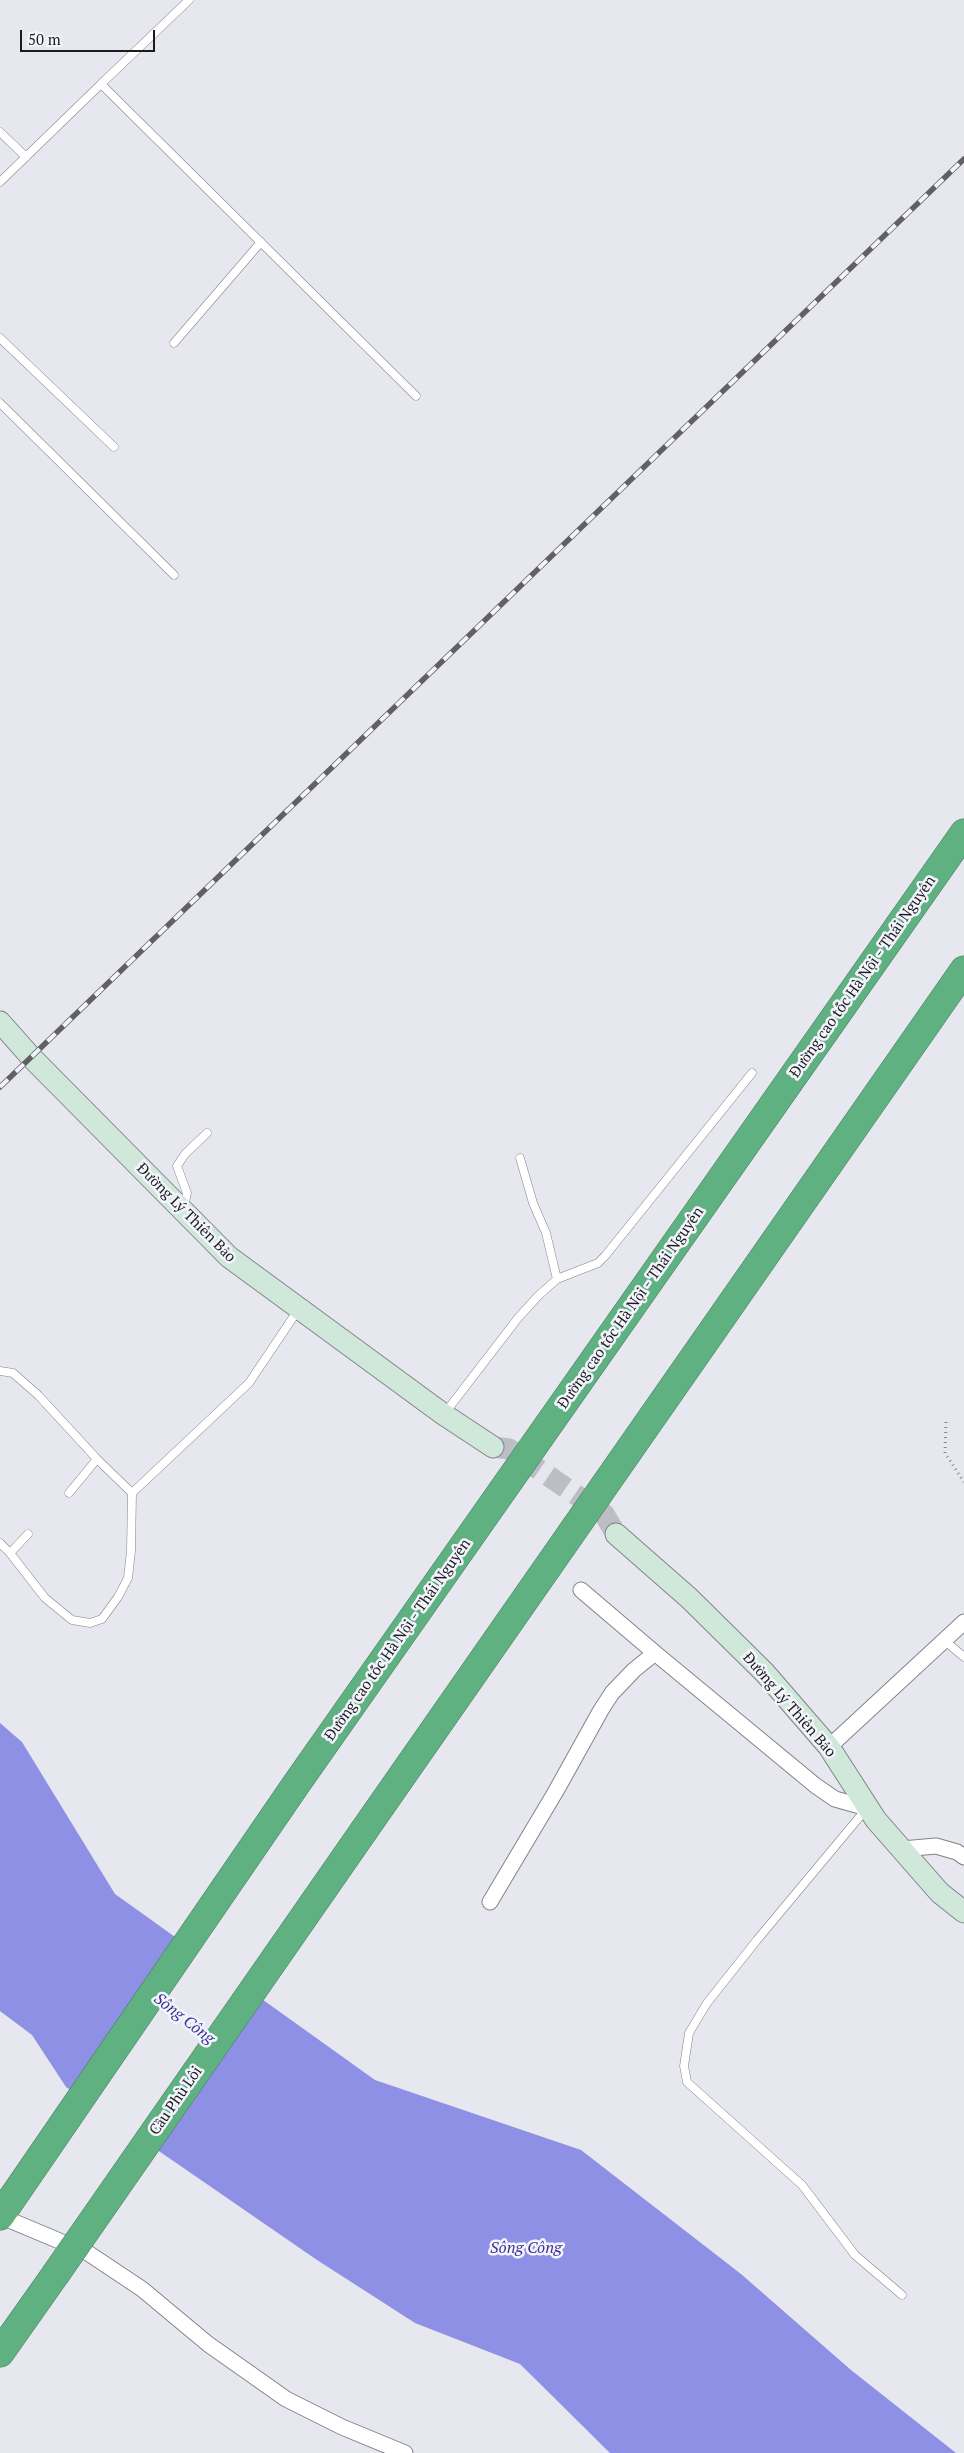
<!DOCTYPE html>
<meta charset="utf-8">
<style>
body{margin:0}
#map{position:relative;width:964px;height:2453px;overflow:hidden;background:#e6e7ef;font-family:"PT Serif",serif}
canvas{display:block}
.scale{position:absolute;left:20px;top:30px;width:135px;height:22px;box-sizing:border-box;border:2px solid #1b1b1e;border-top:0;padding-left:6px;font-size:15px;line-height:18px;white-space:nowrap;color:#1b1b1e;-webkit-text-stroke:4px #f3f4fc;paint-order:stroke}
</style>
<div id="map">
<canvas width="964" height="2453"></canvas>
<div class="scale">50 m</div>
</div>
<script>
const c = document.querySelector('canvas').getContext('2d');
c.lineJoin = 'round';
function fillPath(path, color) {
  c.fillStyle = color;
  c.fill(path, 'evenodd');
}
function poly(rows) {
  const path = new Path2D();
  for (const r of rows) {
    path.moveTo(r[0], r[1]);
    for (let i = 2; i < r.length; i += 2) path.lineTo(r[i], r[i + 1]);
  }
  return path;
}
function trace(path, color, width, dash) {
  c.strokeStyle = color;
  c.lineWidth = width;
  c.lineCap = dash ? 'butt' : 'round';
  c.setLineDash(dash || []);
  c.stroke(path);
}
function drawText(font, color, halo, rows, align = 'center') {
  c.font = font + ' "PT Serif",serif';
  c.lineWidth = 5;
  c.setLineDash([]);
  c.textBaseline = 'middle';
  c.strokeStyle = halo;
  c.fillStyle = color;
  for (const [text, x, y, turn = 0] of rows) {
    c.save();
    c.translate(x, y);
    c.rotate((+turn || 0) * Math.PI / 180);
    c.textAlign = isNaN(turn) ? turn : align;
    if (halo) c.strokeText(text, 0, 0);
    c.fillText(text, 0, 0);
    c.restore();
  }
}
const water = poly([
 [0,1723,22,1742,115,1894,375,2080,581,2150,741,2274,851,2370,956,2453,610,2453,520,2364,415,2323,317,2260,66,2087,32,2035,0,2011]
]);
const pier = poly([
 [188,1943,253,1990,145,2144,80,2099]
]);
const secondaryTunnel = poly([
 [493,1447,509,1449,604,1514,616,1534]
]);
const path = poly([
 [946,1422,945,1453,964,1482]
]);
const lane = poly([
 [101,84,189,0],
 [0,132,26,157],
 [0,182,101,84,416,396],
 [0,338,114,447],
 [174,343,261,242],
 [0,403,174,575],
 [520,1158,533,1203,546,1233,557,1279],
 [184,1207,187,1193,177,1166,185,1154,207,1133],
 [0,1371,13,1373,38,1395,97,1459],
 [445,1413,518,1318,538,1296,557,1279,598,1263,605,1256,752,1073],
 [69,1493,97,1459,132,1493],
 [28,1534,10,1553,45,1598,72,1620,90,1623,102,1619,118,1597,128,1578,131,1551,132,1493,249,1383,298,1310],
 [0,1543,10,1553],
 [945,1641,964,1657],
 [867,1808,757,1940,707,2003,689,2033,684,2066,687,2082,802,2185,855,2255,902,2295]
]);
const street = poly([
 [655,1653,816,1786,835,1799,867,1808],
 [829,1747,964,1622],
 [902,1849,936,1846,957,1852,964,1857],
 [490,1902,556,1791,601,1710,612,1693,634,1670,655,1653,581,1590],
 [0,2216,88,2253,142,2289,208,2344,286,2399,342,2427,405,2453]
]);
const secondary = poly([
 [0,1022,31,1057,229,1257,443,1414,493,1447],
 [616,1534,689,1598,765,1673,829,1747,876,1820,940,1893,964,1912]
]);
const highway = poly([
 [365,1829,964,970],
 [0,2216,297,1783,964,833],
 [0,2353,55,2275]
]);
const rail = poly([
 [0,1087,964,159]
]);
const highwayBridge = poly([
 [55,2275,365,1829]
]);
const streetNames = [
 ["Đường cao tốc Hà Nội - Thái Nguyên",863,977,-55],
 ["Đường Lý Thiên Bảo",186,1213,45],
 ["Đường cao tốc Hà Nội - Thái Nguyên",631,1308,-55],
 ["Đường cao tốc Hà Nội - Thái Nguyên",398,1640,-55],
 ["Đường Lý Thiên Bảo",789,1705,49],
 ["Cầu Phù Lôi",176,2101,-55]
];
const waterNames = [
 ["Sông Công",184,2019,38],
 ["Sông Công",526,2248]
];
fillPath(water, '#8e90e5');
fillPath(pier, '#e6e7ef');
trace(secondaryTunnel, '#bdbec5', 21, [21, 11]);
trace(lane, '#83838a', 9);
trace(street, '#83838a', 17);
trace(secondary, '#83838a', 23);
trace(highway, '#477c5e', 29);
trace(path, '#87878d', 3, [1, 4]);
trace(lane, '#fff', 8);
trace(street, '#fff', 15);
trace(secondary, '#cfe8d9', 21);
trace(highway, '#5fb181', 28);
trace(rail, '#606065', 5.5);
trace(rail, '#f3f4fc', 4, [11]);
trace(highwayBridge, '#477c5e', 29, []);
trace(highwayBridge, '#5fb181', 28);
drawText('15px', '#1b1b1e', '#f3f4fc', streetNames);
drawText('italic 16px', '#3c3092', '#f3f4fc', waterNames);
</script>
